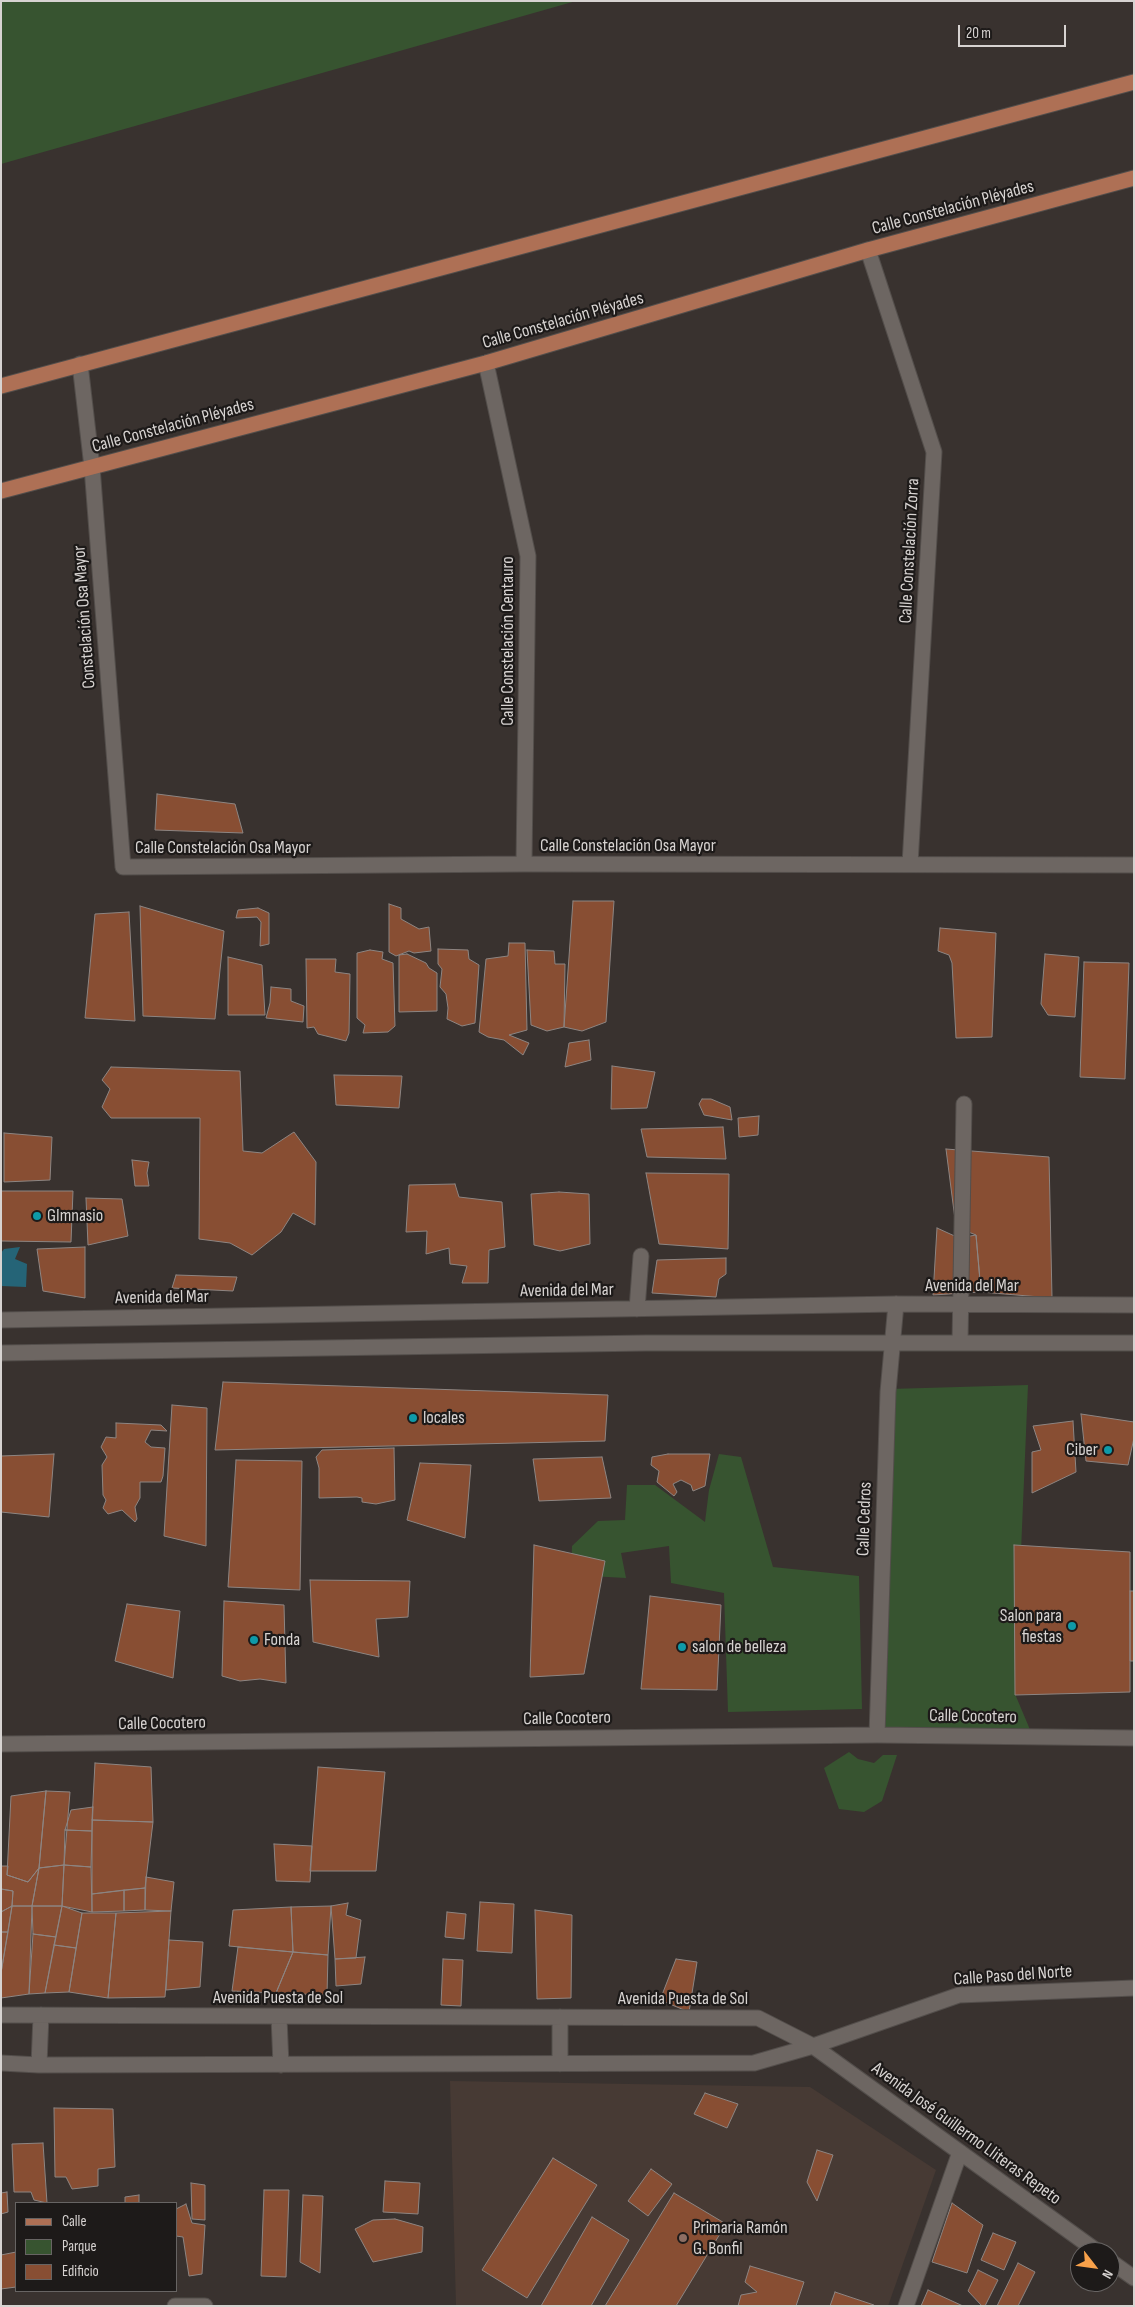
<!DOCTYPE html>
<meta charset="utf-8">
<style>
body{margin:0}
#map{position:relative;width:1135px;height:2307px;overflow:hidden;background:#39322f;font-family:"Sofia Sans Condensed",sans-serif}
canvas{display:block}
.frame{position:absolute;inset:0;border:2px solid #d7d3d1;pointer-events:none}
.legend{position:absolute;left:15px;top:2202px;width:162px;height:90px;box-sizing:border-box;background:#1d1a19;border:1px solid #676463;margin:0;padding:6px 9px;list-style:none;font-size:15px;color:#d7d3d1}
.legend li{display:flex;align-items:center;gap:10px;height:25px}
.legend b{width:25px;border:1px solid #676463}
.north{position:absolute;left:1070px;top:2242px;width:50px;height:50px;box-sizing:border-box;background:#1d1a19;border:1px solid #676463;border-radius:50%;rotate:120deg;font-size:14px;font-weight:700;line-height:20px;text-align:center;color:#d7d3d1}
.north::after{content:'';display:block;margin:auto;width:18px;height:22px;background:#f8a14a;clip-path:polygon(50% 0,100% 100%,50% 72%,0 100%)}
.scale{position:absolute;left:958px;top:25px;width:108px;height:22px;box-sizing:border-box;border:2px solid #d7d3d1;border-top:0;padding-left:6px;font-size:15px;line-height:18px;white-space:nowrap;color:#d7d3d1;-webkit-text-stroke:4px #1d1a19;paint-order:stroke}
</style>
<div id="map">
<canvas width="1135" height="2307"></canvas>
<div class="frame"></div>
<ul class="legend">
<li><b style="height:6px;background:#ae7055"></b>Calle</li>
<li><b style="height:14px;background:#375430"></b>Parque</li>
<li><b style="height:14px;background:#884e33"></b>Edificio</li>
</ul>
<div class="north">N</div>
<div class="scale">20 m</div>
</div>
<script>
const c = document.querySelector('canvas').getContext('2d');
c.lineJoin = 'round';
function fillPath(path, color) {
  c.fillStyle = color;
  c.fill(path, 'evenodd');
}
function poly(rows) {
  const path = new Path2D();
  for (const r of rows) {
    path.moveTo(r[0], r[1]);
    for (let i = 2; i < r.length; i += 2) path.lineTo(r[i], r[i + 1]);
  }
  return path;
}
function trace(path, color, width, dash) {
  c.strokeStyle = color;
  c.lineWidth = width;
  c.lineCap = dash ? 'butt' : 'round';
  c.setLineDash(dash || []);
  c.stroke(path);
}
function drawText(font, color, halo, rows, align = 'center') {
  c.font = font + ' "Sofia Sans Condensed",sans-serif';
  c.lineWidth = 4.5;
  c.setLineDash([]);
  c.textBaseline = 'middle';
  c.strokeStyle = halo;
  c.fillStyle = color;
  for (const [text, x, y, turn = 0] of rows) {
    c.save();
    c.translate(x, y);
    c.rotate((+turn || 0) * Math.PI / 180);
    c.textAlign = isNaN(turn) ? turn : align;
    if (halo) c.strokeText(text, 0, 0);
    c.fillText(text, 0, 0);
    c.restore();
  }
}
const built = poly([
 [450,2081,810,2087,936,2170,888,2306,456,2306]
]);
const green = poly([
 [1,1,576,1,1,164],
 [1028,1385,1015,1694,1031,1732,878,1733,890,1389],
 [719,1454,741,1457,773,1567,859,1576,862,1709,728,1712,724,1593,671,1583,669,1546,621,1553,626,1578,571,1575,572,1546,598,1521,625,1520,627,1485,655,1485,705,1522,709,1490],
 [849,1752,858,1759,874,1763,883,1755,897,1755,882,1801,864,1812,839,1809,824,1768]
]);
const water = poly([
 [20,1247,15,1259,27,1264,26,1287,1,1286,1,1253,4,1249]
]);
const building = poly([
 [157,794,235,804,243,833,155,830,157,794],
 [573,901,614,901,606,1022,582,1031,564,1027,573,901],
 [389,904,401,908,401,919,419,929,429,927,431,951,414,953,409,951,396,956,389,952,389,904],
 [140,906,224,931,215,1019,143,1016,140,906],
 [258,908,269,913,269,944,260,946,261,922,257,917,236,918,238,910,258,908],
 [129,912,135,1021,85,1018,95,914,129,912],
 [940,928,996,933,992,1037,956,1038,952,963,949,955,938,951,940,928],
 [509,943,525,943,527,1030,509,1035,529,1043,523,1055,504,1040,488,1037,479,1032,486,959,508,956,509,943],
 [438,949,468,950,469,959,479,965,475,1023,462,1026,447,1019,448,1008,446,994,440,987,442,969,438,964,438,949],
 [370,950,383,952,382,959,393,963,395,1026,388,1032,363,1033,365,1025,357,1018,357,953,370,950],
 [527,950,554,951,555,964,565,964,564,1027,547,1031,531,1025,527,950],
 [407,954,426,963,429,968,437,973,437,1011,399,1012,399,955,407,954],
 [1045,954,1079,957,1075,1017,1048,1015,1041,1004,1045,954],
 [228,957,262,965,265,1015,228,1015,228,957],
 [306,959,336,959,335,972,350,974,349,1033,346,1041,318,1034,314,1027,307,1028,306,959],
 [1084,962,1129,963,1125,1079,1080,1077,1084,962],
 [271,987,291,989,291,1001,304,1006,303,1022,266,1018,270,1003,271,987],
 [589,1040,591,1060,565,1067,569,1043,589,1040],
 [612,1066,655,1072,647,1108,611,1109,612,1066],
 [111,1067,240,1071,243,1151,262,1153,294,1132,316,1162,315,1225,293,1213,281,1232,252,1255,230,1243,199,1239,200,1118,111,1118,102,1107,110,1089,102,1080,111,1067],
 [334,1075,402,1076,399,1108,336,1105,334,1075],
 [702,1099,711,1099,730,1107,732,1120,704,1115,699,1104,702,1099],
 [759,1116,758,1135,739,1137,738,1118,759,1116],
 [723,1127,726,1159,647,1157,641,1129,723,1127],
 [4,1133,52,1137,50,1180,4,1182,4,1133],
 [946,1149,1049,1157,1052,1298,981,1292,976,1235,956,1227,946,1149],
 [132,1160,149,1162,147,1173,149,1186,135,1186,132,1160],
 [646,1173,729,1174,728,1249,659,1244,646,1173],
 [455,1184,459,1197,502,1202,505,1247,489,1250,488,1283,462,1283,467,1266,450,1264,449,1248,426,1254,427,1231,406,1232,409,1185,455,1184],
 [1,1191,73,1191,71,1242,1,1241,1,1191],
 [559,1192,589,1194,590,1244,560,1251,534,1245,531,1194,559,1192],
 [86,1198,122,1199,128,1236,88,1245,86,1198],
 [937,1228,959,1238,976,1235,981,1292,933,1295,937,1228],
 [85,1247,85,1298,43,1291,37,1249,85,1247],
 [726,1258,726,1274,719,1279,716,1297,652,1293,657,1260,726,1258],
 [176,1275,237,1277,233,1291,172,1288,176,1275],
 [223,1382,608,1395,605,1441,215,1450,223,1382],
 [172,1405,207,1408,206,1546,164,1536,172,1405],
 [1081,1414,1134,1422,1134,1438,1128,1465,1086,1461,1081,1414],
 [1073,1421,1076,1472,1032,1493,1032,1452,1041,1450,1033,1426,1073,1421],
 [116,1423,161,1425,167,1431,151,1430,145,1442,151,1447,165,1448,163,1476,161,1482,140,1482,140,1498,135,1507,137,1519,135,1522,122,1510,108,1514,103,1508,106,1500,103,1495,102,1465,107,1457,101,1447,106,1437,116,1438,116,1423],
 [394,1448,395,1500,376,1504,362,1502,362,1498,357,1497,319,1498,319,1468,316,1457,322,1450,394,1448],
 [54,1454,49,1517,1,1512,1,1456,54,1454],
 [668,1454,710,1454,705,1486,693,1491,691,1485,681,1480,673,1484,677,1492,674,1496,657,1482,659,1471,651,1465,652,1457,668,1454],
 [602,1457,611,1498,539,1501,533,1459,602,1457],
 [236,1460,302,1461,300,1590,228,1587,236,1460],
 [420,1463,471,1465,465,1538,407,1520,420,1463],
 [534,1545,605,1561,584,1674,530,1677,534,1545],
 [1014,1545,1130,1552,1130,1692,1015,1695,1014,1545],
 [310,1580,410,1581,408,1617,376,1619,379,1657,313,1642,310,1580],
 [1130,1591,1134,1591,1134,1661,1130,1661,1130,1591],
 [650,1596,721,1605,717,1690,641,1689,650,1596],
 [224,1601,284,1605,286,1683,260,1679,240,1681,222,1676,224,1601],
 [127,1604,180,1611,173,1678,115,1661,127,1604],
 [95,1763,151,1767,153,1822,92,1820,95,1763],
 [318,1767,385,1772,376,1871,310,1871,318,1767],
 [46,1791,70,1792,64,1865,39,1868,46,1791],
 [46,1791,39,1868,28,1882,7,1875,11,1796,46,1791],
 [93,1807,92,1831,65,1830,71,1810,93,1807],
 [92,1820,153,1822,145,1888,92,1894,92,1820],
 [65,1830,92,1831,91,1867,64,1865,65,1830],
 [274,1844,312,1846,310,1882,276,1881,274,1844],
 [64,1865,91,1867,92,1912,62,1906,64,1865],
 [64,1865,62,1906,32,1906,39,1868,64,1865],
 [1,1866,8,1866,7,1875,28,1882,39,1868,32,1906,12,1906,13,1891,1,1889,1,1866],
 [146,1877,174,1882,171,1911,145,1910,146,1877],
 [145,1888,145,1910,124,1911,124,1890,145,1888],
 [1,1889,13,1891,12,1906,1,1912,1,1889],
 [124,1890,124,1911,92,1912,92,1894,124,1890],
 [480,1902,514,1904,512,1953,477,1951,480,1902],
 [348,1903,346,1915,361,1920,356,1958,335,1959,331,1906,348,1903],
 [12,1906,32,1906,29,1994,1,1998,1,1973,12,1906],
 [12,1906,8,1932,1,1932,1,1912,12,1906],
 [32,1906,62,1906,56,1937,33,1934,32,1906],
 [62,1906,82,1913,76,1948,54,1945,62,1906],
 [331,1906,328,1955,293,1952,291,1907,331,1906],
 [291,1907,293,1952,229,1946,233,1910,291,1907],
 [535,1910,572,1915,571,1998,537,1999,535,1910],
 [171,1911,165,1997,108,1998,116,1913,171,1911],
 [447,1912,466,1914,464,1939,445,1937,447,1912],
 [82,1913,116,1913,108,1998,69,1992,82,1913],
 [1,1932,8,1932,1,1973,1,1932],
 [33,1934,56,1937,45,1993,29,1994,33,1934],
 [169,1940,203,1942,200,1987,166,1990,169,1940],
 [54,1945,76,1948,69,1992,45,1993,54,1945],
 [238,1947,293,1952,276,1993,232,1991,238,1947],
 [293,1952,328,1955,327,1995,276,1993,293,1952],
 [365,1957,361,1984,336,1986,335,1959,365,1957],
 [443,1959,463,1960,461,2006,441,2005,443,1959],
 [676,1959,697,1962,689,2012,660,2000,676,1959],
 [705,2093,738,2104,727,2128,694,2114,705,2093],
 [54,2108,113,2109,115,2167,98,2169,98,2186,72,2189,66,2177,55,2177,54,2108],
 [43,2143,47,2203,34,2200,31,2192,14,2192,12,2144,43,2143],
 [817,2150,833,2155,817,2201,807,2182,817,2150],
 [553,2158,597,2185,527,2298,482,2270,553,2158],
 [651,2169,672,2184,648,2216,628,2201,651,2169],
 [385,2181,420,2183,418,2214,383,2212,385,2181],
 [191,2183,205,2185,205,2220,192,2219,191,2183],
 [264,2190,289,2190,286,2277,261,2276,264,2190],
 [7,2192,8,2212,1,2214,1,2193,7,2192],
 [674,2193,726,2224,676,2306,605,2306,674,2193],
 [139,2195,139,2203,125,2203,125,2197,139,2195],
 [303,2195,323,2196,320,2273,300,2262,303,2195],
 [952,2203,983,2225,967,2273,932,2262,952,2203],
 [186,2204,192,2223,205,2225,202,2274,189,2276,183,2237,176,2236,176,2209,186,2204],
 [592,2217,629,2240,591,2306,541,2306,592,2217],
 [395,2219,423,2227,422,2252,373,2262,355,2229,373,2220,395,2219],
 [993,2233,1016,2242,1004,2270,981,2260,993,2233],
 [16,2252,16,2287,1,2289,1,2255,16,2252],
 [1018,2263,1035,2272,1018,2306,997,2306,1018,2263],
 [750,2266,804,2282,796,2306,738,2306,741,2295,757,2292,745,2282,750,2266],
 [978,2270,998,2280,985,2306,982,2306,968,2291,978,2270],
 [928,2290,963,2306,921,2306,928,2290],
 [835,2292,874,2305,873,2306,830,2306,835,2292]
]);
const minor = poly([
 [868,250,934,452,910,864],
 [486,363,528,556,524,864],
 [80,364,92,467,123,867,524,864,1134,865],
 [637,1309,641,1256],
 [1,1320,896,1304,1134,1305],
 [960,1343,964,1104],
 [1,1353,646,1343,1134,1343],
 [877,1735,888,1392,896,1304],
 [1,1744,877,1735,1134,1738],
 [1,2015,758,2018,813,2046,1098,2252],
 [279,2017,281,2065],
 [1,2063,39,2065,754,2063,813,2046,959,1995,1134,1988],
 [560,2064,560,2017],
 [39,2065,41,2015],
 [1110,2261,1134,2278],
 [175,2306,205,2306],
 [906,2306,960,2152]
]);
const major = poly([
 [1,386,1134,82],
 [1,491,486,363,868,250,1134,178]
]);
const markers = [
 [37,1216,5,"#0f9aa8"],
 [413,1418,5,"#0f9aa8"],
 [1108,1450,5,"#0f9aa8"],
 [1072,1626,5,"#0f9aa8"],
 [254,1640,5,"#0f9aa8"],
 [682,1647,5,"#0f9aa8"],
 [683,2238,5,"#8d6e63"]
];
const streetNames = [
 ["Calle Constelación Pléyades",953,208,-15],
 ["Calle Constelación Pléyades",563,321,-16],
 ["Calle Constelación Pléyades",173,426,-15],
 ["Calle Constelación Zorra",910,551,-87],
 ["Constelación Osa Mayor",85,617,-94],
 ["Calle Constelación Centauro",508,641,-90],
 ["Calle Constelación Osa Mayor",628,846],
 ["Calle Constelación Osa Mayor",223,848],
 ["Avenida del Mar",972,1286],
 ["Avenida del Mar",567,1291,-1],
 ["Avenida del Mar",162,1298,-1],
 ["Calle Cedros",865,1519,-88],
 ["Calle Cocotero",973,1717,1],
 ["Calle Cocotero",567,1719,-1],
 ["Calle Cocotero",162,1724,-1],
 ["Calle Paso del Norte",1013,1976,-4],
 ["Avenida Puesta de Sol",278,1998],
 ["Avenida Puesta de Sol",683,1999],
 ["Avenida José Guillermo Lliteras Repeto",966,2134,36]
];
const poiNames = [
 ["GImnasio",47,1216],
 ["locales",423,1418],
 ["Ciber",1098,1450,"right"],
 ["Salon para",1062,1616,"right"],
 ["fiestas",1062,1637,"right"],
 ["Fonda",264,1640],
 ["salon de belleza",692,1647],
 ["Primaria Ramón",693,2228],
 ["G. Bonfil",693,2249]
];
fillPath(built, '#473a34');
fillPath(green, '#375430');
fillPath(water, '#256477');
fillPath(building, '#884e33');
trace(building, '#8d8582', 1);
trace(minor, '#534e4b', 17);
trace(major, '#534e4b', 17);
trace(minor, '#6d6662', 15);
trace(major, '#ae7055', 15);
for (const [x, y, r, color] of markers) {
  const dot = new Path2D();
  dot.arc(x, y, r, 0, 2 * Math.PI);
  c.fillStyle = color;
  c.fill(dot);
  trace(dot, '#1d1a19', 2);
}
drawText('18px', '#d7d3d1', '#1d1a19', streetNames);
drawText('18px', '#d7d3d1', '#1d1a19', poiNames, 'left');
</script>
